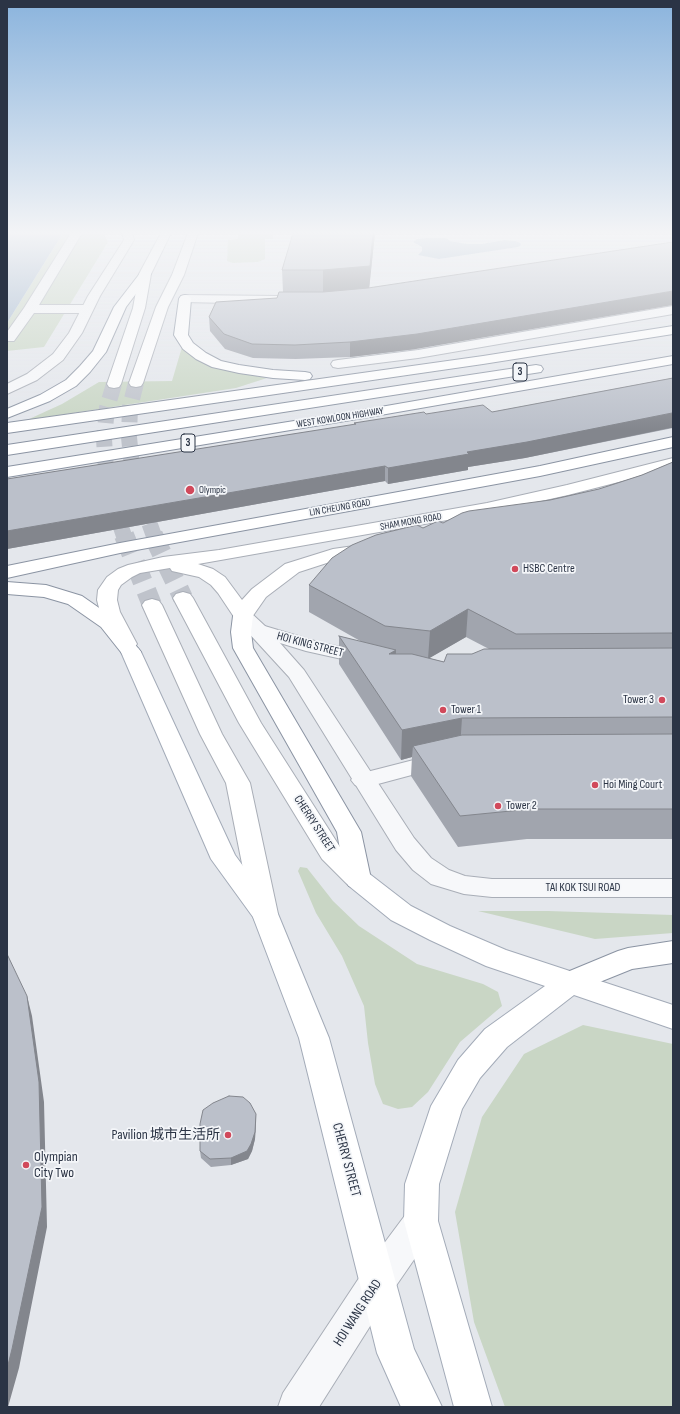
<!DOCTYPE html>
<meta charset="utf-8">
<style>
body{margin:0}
#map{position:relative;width:680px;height:1414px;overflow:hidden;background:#e4e7ec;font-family:"Sofia Sans Condensed",sans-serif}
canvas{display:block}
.frame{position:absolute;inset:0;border:8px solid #2b3445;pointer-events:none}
</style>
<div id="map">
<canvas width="680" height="1414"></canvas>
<div class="frame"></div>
</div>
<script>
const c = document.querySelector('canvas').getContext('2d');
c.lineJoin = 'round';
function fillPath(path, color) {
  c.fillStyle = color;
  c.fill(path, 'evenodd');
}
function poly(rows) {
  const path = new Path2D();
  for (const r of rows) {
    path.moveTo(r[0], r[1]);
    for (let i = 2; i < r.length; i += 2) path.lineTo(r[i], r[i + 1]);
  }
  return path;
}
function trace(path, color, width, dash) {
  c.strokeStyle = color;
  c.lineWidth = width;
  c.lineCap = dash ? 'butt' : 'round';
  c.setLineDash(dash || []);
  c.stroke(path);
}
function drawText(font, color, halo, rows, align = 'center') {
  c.font = font + ' "Sofia Sans Condensed","Noto Sans TC",sans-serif';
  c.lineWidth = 3.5;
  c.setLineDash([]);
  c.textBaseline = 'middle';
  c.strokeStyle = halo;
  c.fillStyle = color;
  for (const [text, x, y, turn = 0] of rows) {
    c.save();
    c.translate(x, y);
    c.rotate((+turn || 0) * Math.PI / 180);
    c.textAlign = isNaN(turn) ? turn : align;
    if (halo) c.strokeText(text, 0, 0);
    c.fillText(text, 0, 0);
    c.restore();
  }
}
const green = poly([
 [63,233,103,233,108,242,44,347,7,351,7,323],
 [238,233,273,233,273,239,265,239,265,259,258,262,233,263,227,261,228,240,238,239],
 [182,347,225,370,267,378,236,388,27,420,62,404,99,382,172,381],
 [300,867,307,868,333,901,359,926,417,964,483,984,498,992,502,1006,460,1042,428,1092,412,1107,398,1109,383,1104,375,1084,368,1043,364,1006,342,956,316,913,298,871],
 [478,911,548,911,673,915,673,933,595,939],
 [583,1025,673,1044,673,1407,505,1407,474,1322,455,1212,482,1117,524,1054]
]);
const water = poly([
 [7,233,63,233,7,323],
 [427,238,446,238,450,241,467,244,482,244,504,240,516,241,520,243,521,245,518,247,439,259,418,255,422,251,422,247,413,242,417,239]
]);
const secondaryTunnelFar1 = poly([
 [136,383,130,407,129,437,132,467,141,500,154,536],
 [114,384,107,408,104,439,106,470,113,503,124,536]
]);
const secondaryTunnel = poly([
 [124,535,152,605],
 [153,535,183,598]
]);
const pedestrian = poly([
 [71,233,82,233,39,305,87,305,91,306,93,309,91,312,87,313,34,313,14,341,7,341,7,332,24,308,71,233],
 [673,306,673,314,418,358,338,368,333,367,331,364,333,361,338,360,418,350,673,306]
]);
const minor = poly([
 [122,233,132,233,134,240,100,296,82,333,63,360,37,380,7,394,7,384,27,374,53,354,69,333,88,296,124,240,122,233],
 [185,295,280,296,284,297,286,300,284,303,280,304,181,302,179,299,181,296,185,295],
 [258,624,318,642,376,655,379,659,376,663,369,665,306,651,251,634,248,630,251,626,258,624],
 [441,753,449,755,453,760,449,765,363,788,355,785,351,780,355,775,441,753]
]);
const tertiary = poly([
 [243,610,250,612,265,626,304,670,414,838,431,858,449,870,465,876,492,879,673,879,673,897,492,897,464,894,431,884,413,870,396,850,289,677,233,616,236,612,243,610],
 [421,1205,433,1210,438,1221,433,1232,391,1293,319,1407,278,1407,283,1393,365,1269,409,1210,421,1205]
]);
const secondary = poly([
 [161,233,171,233,151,274,145,308,121,384,119,387,114,388,109,387,107,384,133,308,139,274,161,233],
 [188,233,198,233,184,275,168,307,143,383,141,386,136,387,131,386,129,383,156,307,172,275,188,233],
 [673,458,673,468,568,495,487,513,198,564,213,569,225,577,242,600,252,589,285,564,333,549,368,544,374,545,377,549,374,553,336,560,299,572,266,597,250,620,243,622,236,620,218,593,211,585,199,577,172,571,170,568,140,573,132,577,121,585,118,590,117,600,120,612,137,644,134,648,127,650,120,648,100,612,97,600,98,590,107,577,118,569,128,565,163,557,219,550,487,503,567,485,673,458],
 [183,592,190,594,193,598,261,723,340,847,367,872,371,879,367,886,358,888,349,886,322,859,239,723,173,598,176,594,183,592],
 [152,599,159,601,162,605,222,734,250,783,278,914,275,921,265,924,255,921,252,914,226,783,200,734,142,605,145,601,152,599]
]);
const primary = poly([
 [131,646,138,648,141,652,235,855,278,914,329,1038,414,1349,442,1407,401,1407,377,1353,299,1038,253,917,211,859,121,652,124,648,131,646],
 [358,870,367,872,411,906,450,926,506,950,673,1005,673,1029,574,995,507,1047,480,1078,462,1109,439,1184,438,1221,492,1407,454,1407,404,1221,405,1184,431,1106,458,1060,485,1029,545,986,486,966,430,940,391,920,349,886,345,879,349,872,358,870]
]);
const trunk = poly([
 [145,271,149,272,151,274,126,307,106,352,90,372,76,386,50,401,7,418,7,409,40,395,66,380,80,366,93,351,114,307,141,272,145,271],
 [185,295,189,296,191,299,188,335,193,343,206,353,221,361,239,365,273,370,305,372,310,373,312,376,310,379,305,380,273,378,239,373,212,367,196,359,183,349,174,335,179,299,181,296,185,295],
 [673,326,673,334,483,364,7,433,7,423,483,356,673,326],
 [673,437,673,447,540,476,120,553,7,578,7,566,120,543,540,466,673,437],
 [7,582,46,585,82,596,115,619,141,652,138,656,131,658,124,656,101,627,68,604,44,597,7,594,7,582],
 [243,610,250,612,253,616,251,632,253,648,361,832,371,879,367,886,358,888,349,886,345,879,337,832,233,648,231,632,233,616,236,612,243,610],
 [673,941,673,963,632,969,570,994,560,991,556,983,560,975,618,951,628,948,673,941]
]);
const motorway = poly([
 [673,356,673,364,369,417,7,477,7,467,369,409,673,356],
 [536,365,541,366,543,369,541,372,7,455,7,445,536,365]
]);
const wall = poly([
 [293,233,375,233,369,288,416,349,350,357,296,359,253,358,225,349,210,331,209,317,277,298,283,292,282,270],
 [673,378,673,428,525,458,468,467,468,470,388,484,385,481,7,549,7,479,354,425,354,423,426,414,492,412],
 [673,462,673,839,527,839,458,847,411,776,412,757,401,760,339,664,339,636,362,642,309,612,309,585,423,528,443,523,550,500,599,489,642,475],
 [466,637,489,649,444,662,429,658],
 [256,1114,256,1121,255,1139,252,1151,248,1159,231,1165,211,1167,201,1158,200,1151]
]);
const shadedWall = poly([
 [373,233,375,233,369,290,323,294,323,270],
 [673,291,673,305,416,349,350,357,350,342],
 [673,413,673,428,670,428,525,458,468,467,468,470,388,484,388,468,467,452],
 [385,466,385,481,7,549,7,531],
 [468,609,466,637,428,659,430,631],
 [396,650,395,678,389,654],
 [462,718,460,748,413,746,412,757,401,760,402,730],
 [27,996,32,1016,44,1102,47,1227,19,1368,8,1407,7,1407,7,1369],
 [256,1114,256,1121,255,1139,252,1151,248,1159,231,1165,231,1158]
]);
const building = poly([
 [293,233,373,233,370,266,323,270,282,270,293,233],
 [673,242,673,291,417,334,350,342,295,345,252,344,224,334,209,317,216,302,277,298,279,292,323,292,368,288,673,242],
 [673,378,673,413,672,413,527,442,467,452,469,454,388,468,385,466,7,531,7,479,356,424,354,423,424,412,426,414,483,405,492,412,673,378],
 [673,462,673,633,516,634,468,609,430,631,385,626,309,585,332,558,352,545,376,535,417,525,423,528,438,521,443,523,462,513,469,511,550,500,599,489,642,475,673,462],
 [339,636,396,650,389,654,412,654,444,662,447,654,472,654,484,649,673,648,673,717,462,718,402,730,339,636],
 [673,734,673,809,531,809,460,816,413,746,462,735,673,734],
 [7,954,27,996,39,1082,42,1207,12,1349,7,1369,7,954],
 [229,1096,243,1097,250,1103,256,1114,255,1132,251,1144,247,1151,231,1158,210,1159,200,1151,200,1124,203,1110,213,1103,229,1096]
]);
const markers = [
 [190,490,5,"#d1495b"],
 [515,569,4,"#d1495b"],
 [662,700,4,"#d1495b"],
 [443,710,4,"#d1495b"],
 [595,785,4,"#d1495b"],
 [498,806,4,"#d1495b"],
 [228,1135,4,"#d1495b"],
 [26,1165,4,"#d1495b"]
];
const farStreetnames = [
 ["WEST KOWLOON HIGHWAY",340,418,-9],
 ["LIN CHEUNG ROAD",340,508,-10],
 ["SHAM MONG ROAD",411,522,-10]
];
const farPoinames = [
 ["Olympic",199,490]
];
const shields = [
 [520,372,14],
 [188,443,14]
];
const shieldNames = [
 ["3",520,372],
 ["3",188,443]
];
const poiNames = [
 ["HSBC Centre",523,569],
 ["Tower 3",654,700,"right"],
 ["Tower 1",451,710],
 ["Hoi Ming Court",603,785],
 ["Tower 2",506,806]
];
const streetNames = [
 ["HOI KING STREET",310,645,15],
 ["CHERRY STREET",314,824,57],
 ["TAI KOK TSUI ROAD",583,888]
];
const nearPoinames = [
 ["Pavilion 城市生活所",220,1135],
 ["Olympian",34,1157,"left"],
 ["City Two",34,1173,"left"]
];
const nearStreetnames = [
 ["CHERRY STREET",346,1160,75],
 ["HOI WANG ROAD",358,1313,-57]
];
fillPath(green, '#c9d6c5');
fillPath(water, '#9fb4cc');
trace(secondaryTunnelFar1, '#bfc3cb', 16, [16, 8]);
trace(secondaryTunnel, '#bfc3cb', 20, [20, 10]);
trace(pedestrian, '#a9aeb7', 2);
trace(minor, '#a9aeb7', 2);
trace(tertiary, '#a9aeb7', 2);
trace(secondary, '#a9aeb7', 2);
trace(primary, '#a3abb8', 2);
trace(trunk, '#8b94a3', 2);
trace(motorway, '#8b94a3', 2);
fillPath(pedestrian, '#f7f8fa');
fillPath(minor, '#f7f8fa');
fillPath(tertiary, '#f7f8fa');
fillPath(secondary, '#fff');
fillPath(primary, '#fff');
fillPath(trunk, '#fff');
fillPath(motorway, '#fff');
fillPath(wall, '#a1a5ae');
fillPath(shadedWall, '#83868d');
fillPath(building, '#bbc0ca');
trace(building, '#83868d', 1);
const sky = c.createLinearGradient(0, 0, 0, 431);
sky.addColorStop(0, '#8bb4dd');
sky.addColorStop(0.54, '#f3f4f6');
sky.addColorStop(1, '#f3f4f600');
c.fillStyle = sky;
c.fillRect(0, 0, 680, 431);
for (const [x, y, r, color] of markers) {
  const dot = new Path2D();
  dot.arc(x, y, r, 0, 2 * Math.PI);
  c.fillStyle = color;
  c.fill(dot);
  trace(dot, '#f4f6f9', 1.5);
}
drawText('10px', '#2b3445', '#f4f6f9', farStreetnames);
drawText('10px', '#2b3445', '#f4f6f9', farPoinames, 'left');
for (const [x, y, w] of shields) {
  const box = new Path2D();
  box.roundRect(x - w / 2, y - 9, w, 18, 3);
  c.fillStyle = '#f4f6f9';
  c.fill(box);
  trace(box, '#2b3445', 1);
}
drawText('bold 11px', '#2b3445', null, shieldNames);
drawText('12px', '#2b3445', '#f4f6f9', poiNames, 'left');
drawText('12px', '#2b3445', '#f4f6f9', streetNames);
drawText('14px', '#2b3445', '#f4f6f9', nearPoinames, 'right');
drawText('14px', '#2b3445', '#f4f6f9', nearStreetnames);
</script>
